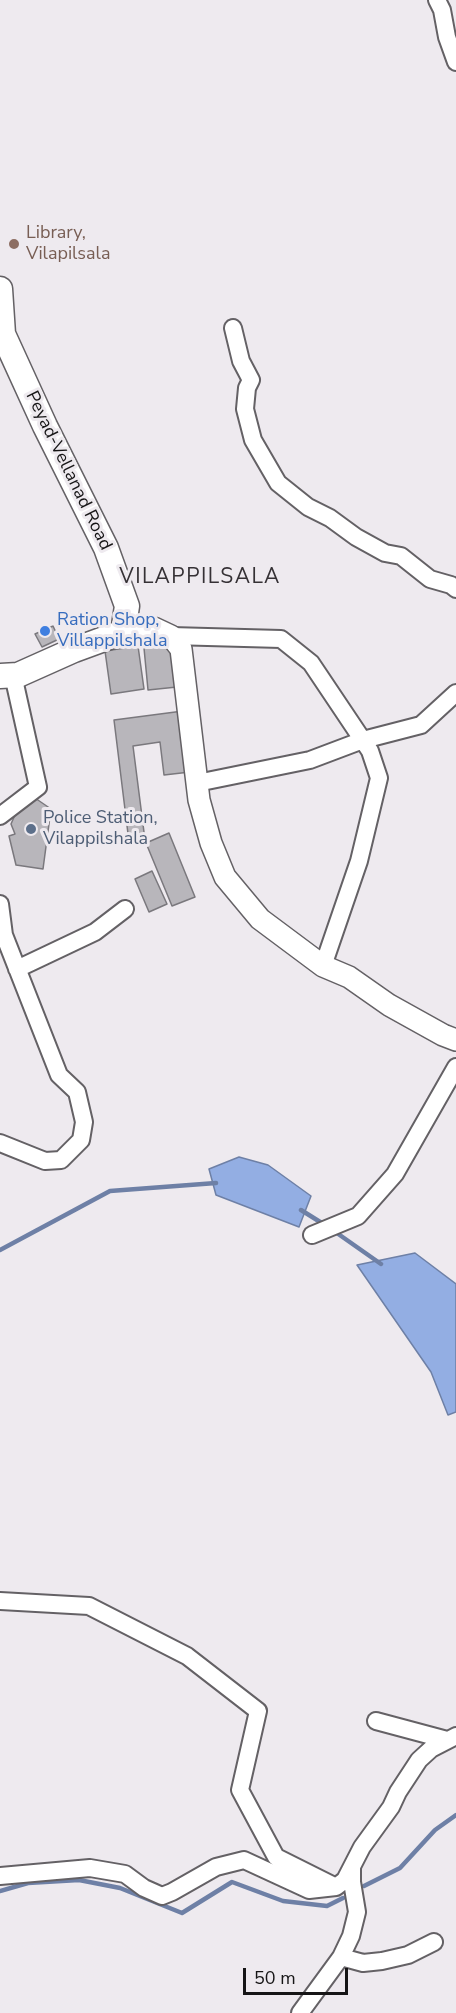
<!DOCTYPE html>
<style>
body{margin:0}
#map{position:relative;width:456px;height:2013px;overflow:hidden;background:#eeeaef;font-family:"Nunito Sans",sans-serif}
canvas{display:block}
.scale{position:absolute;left:243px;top:1968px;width:105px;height:27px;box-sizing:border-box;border:3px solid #161516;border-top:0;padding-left:8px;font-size:18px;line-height:21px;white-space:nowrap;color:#161516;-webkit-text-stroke:4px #eeeaef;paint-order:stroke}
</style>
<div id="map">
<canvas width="456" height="2013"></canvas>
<div class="scale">50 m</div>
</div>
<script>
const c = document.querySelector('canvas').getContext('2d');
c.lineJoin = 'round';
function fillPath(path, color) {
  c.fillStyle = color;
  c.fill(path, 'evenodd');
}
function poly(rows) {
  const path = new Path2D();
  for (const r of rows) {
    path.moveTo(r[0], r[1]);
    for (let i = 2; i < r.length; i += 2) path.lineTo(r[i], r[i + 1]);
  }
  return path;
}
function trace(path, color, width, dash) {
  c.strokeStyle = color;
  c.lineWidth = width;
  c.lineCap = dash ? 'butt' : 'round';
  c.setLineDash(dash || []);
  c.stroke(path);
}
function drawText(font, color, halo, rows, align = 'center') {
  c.font = font + ' "Nunito Sans",sans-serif';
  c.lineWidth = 6;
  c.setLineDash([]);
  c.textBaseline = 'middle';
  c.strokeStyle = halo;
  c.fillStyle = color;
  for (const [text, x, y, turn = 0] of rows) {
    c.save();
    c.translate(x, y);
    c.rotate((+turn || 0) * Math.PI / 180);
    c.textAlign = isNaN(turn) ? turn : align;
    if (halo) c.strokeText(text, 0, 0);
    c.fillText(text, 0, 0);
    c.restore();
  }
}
const water = poly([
 [239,1157,268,1165,311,1196,299,1227,216,1195,209,1169,239,1157],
 [415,1253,456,1284,456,1412,448,1415,431,1372,357,1265,415,1253]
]);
const stream = poly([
 [301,1210,325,1225],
 [334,1231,381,1264],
 [0,1250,110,1191,216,1183],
 [364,1886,400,1868,435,1830,456,1815],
 [0,1891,28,1883,79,1880,120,1888,182,1913,232,1882,283,1901,327,1906,343,1898]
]);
const building = poly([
 [53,626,59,639,42,647,35,634,53,626],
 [173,645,177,687,148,690,144,648,173,645],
 [138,646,144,689,111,694,105,651,138,646],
 [183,711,190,772,164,775,160,742,133,746,145,840,129,842,114,720,183,711],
 [35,798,51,809,43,869,16,865,9,836,15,834,11,824,18,808,35,798],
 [169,833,195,897,172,906,146,843,169,833],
 [152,871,167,904,149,912,135,879,152,871]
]);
const minor = poly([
 [437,0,442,10,447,37,456,62],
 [233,328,241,361,251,380,247,388,245,409,253,440,278,483,308,507,330,518,356,537,385,553,401,556,430,579,451,585,456,589],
 [171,636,281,639,311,663,370,751,379,778,359,861,323,966],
 [197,783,310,760,363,740,421,725,456,693],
 [0,816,38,787,13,675],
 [0,904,4,935,59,1075,77,1092,84,1122,81,1140,61,1160,45,1161,0,1143],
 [17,969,95,932,125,909],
 [312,1235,358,1216,395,1174,456,1067],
 [0,1601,89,1606,187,1656,258,1711,240,1790,276,1857,336,1887],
 [376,1721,447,1740],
 [0,1876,90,1868,125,1874,144,1888,162,1896,172,1892,216,1867,244,1860,309,1890,336,1887,345,1880,362,1847,391,1807,398,1792,419,1760,431,1749,456,1736],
 [341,1957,363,1963,382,1961,408,1955,434,1942],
 [300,2013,341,1957,351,1936,357,1912,352,1882,352,1867]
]);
const tertiary = poly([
 [123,632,141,626,154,628,171,636,181,649,199,800,211,843,225,877,260,919,323,966,349,977,389,1005,443,1035,456,1040]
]);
const secondary = poly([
 [0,289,3,334,45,426,106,548,127,606,123,632,74,650,18,675,0,676]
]);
const markers = [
 [14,244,6,"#8d6e63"],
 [45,631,6,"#3f7fe0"],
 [31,829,6,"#5c6f8a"]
];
const educationNames = [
 ["Library,",26,234],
 ["Vilapilsala",26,255]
];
const streetNames = [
 ["Peyad-Vellanad Road",68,471,64]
];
const shopNames = [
 ["Ration Shop,",57,621],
 ["Villappilshala",57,642]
];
const serviceNames = [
 ["Police Station,",43,819],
 ["Vilappilshala",43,840]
];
const quarterNames = [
 ["VILAPPILSALA",200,578]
];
fillPath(water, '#93aee3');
trace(water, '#6e80a6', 1.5);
trace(stream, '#6e80a6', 4.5);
fillPath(building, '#b8b6bb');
trace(building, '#7a787d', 1.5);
trace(minor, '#646165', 20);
trace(tertiary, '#646165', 24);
trace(secondary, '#646165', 27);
trace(minor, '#fff', 16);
trace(tertiary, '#fff', 21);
trace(secondary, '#fff', 24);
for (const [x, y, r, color] of markers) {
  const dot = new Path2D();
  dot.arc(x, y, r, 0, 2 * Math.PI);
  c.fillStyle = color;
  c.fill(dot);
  trace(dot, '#eeeaef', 2);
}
drawText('18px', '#785e54', '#eeeaef', educationNames, 'left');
drawText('18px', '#161516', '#eeeaef', streetNames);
drawText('18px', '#366cbe', '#eeeaef', shopNames, 'left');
drawText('18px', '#4e5e75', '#eeeaef', serviceNames, 'left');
c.letterSpacing = '1.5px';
drawText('21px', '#353135', '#eeeaef', quarterNames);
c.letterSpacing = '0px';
</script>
